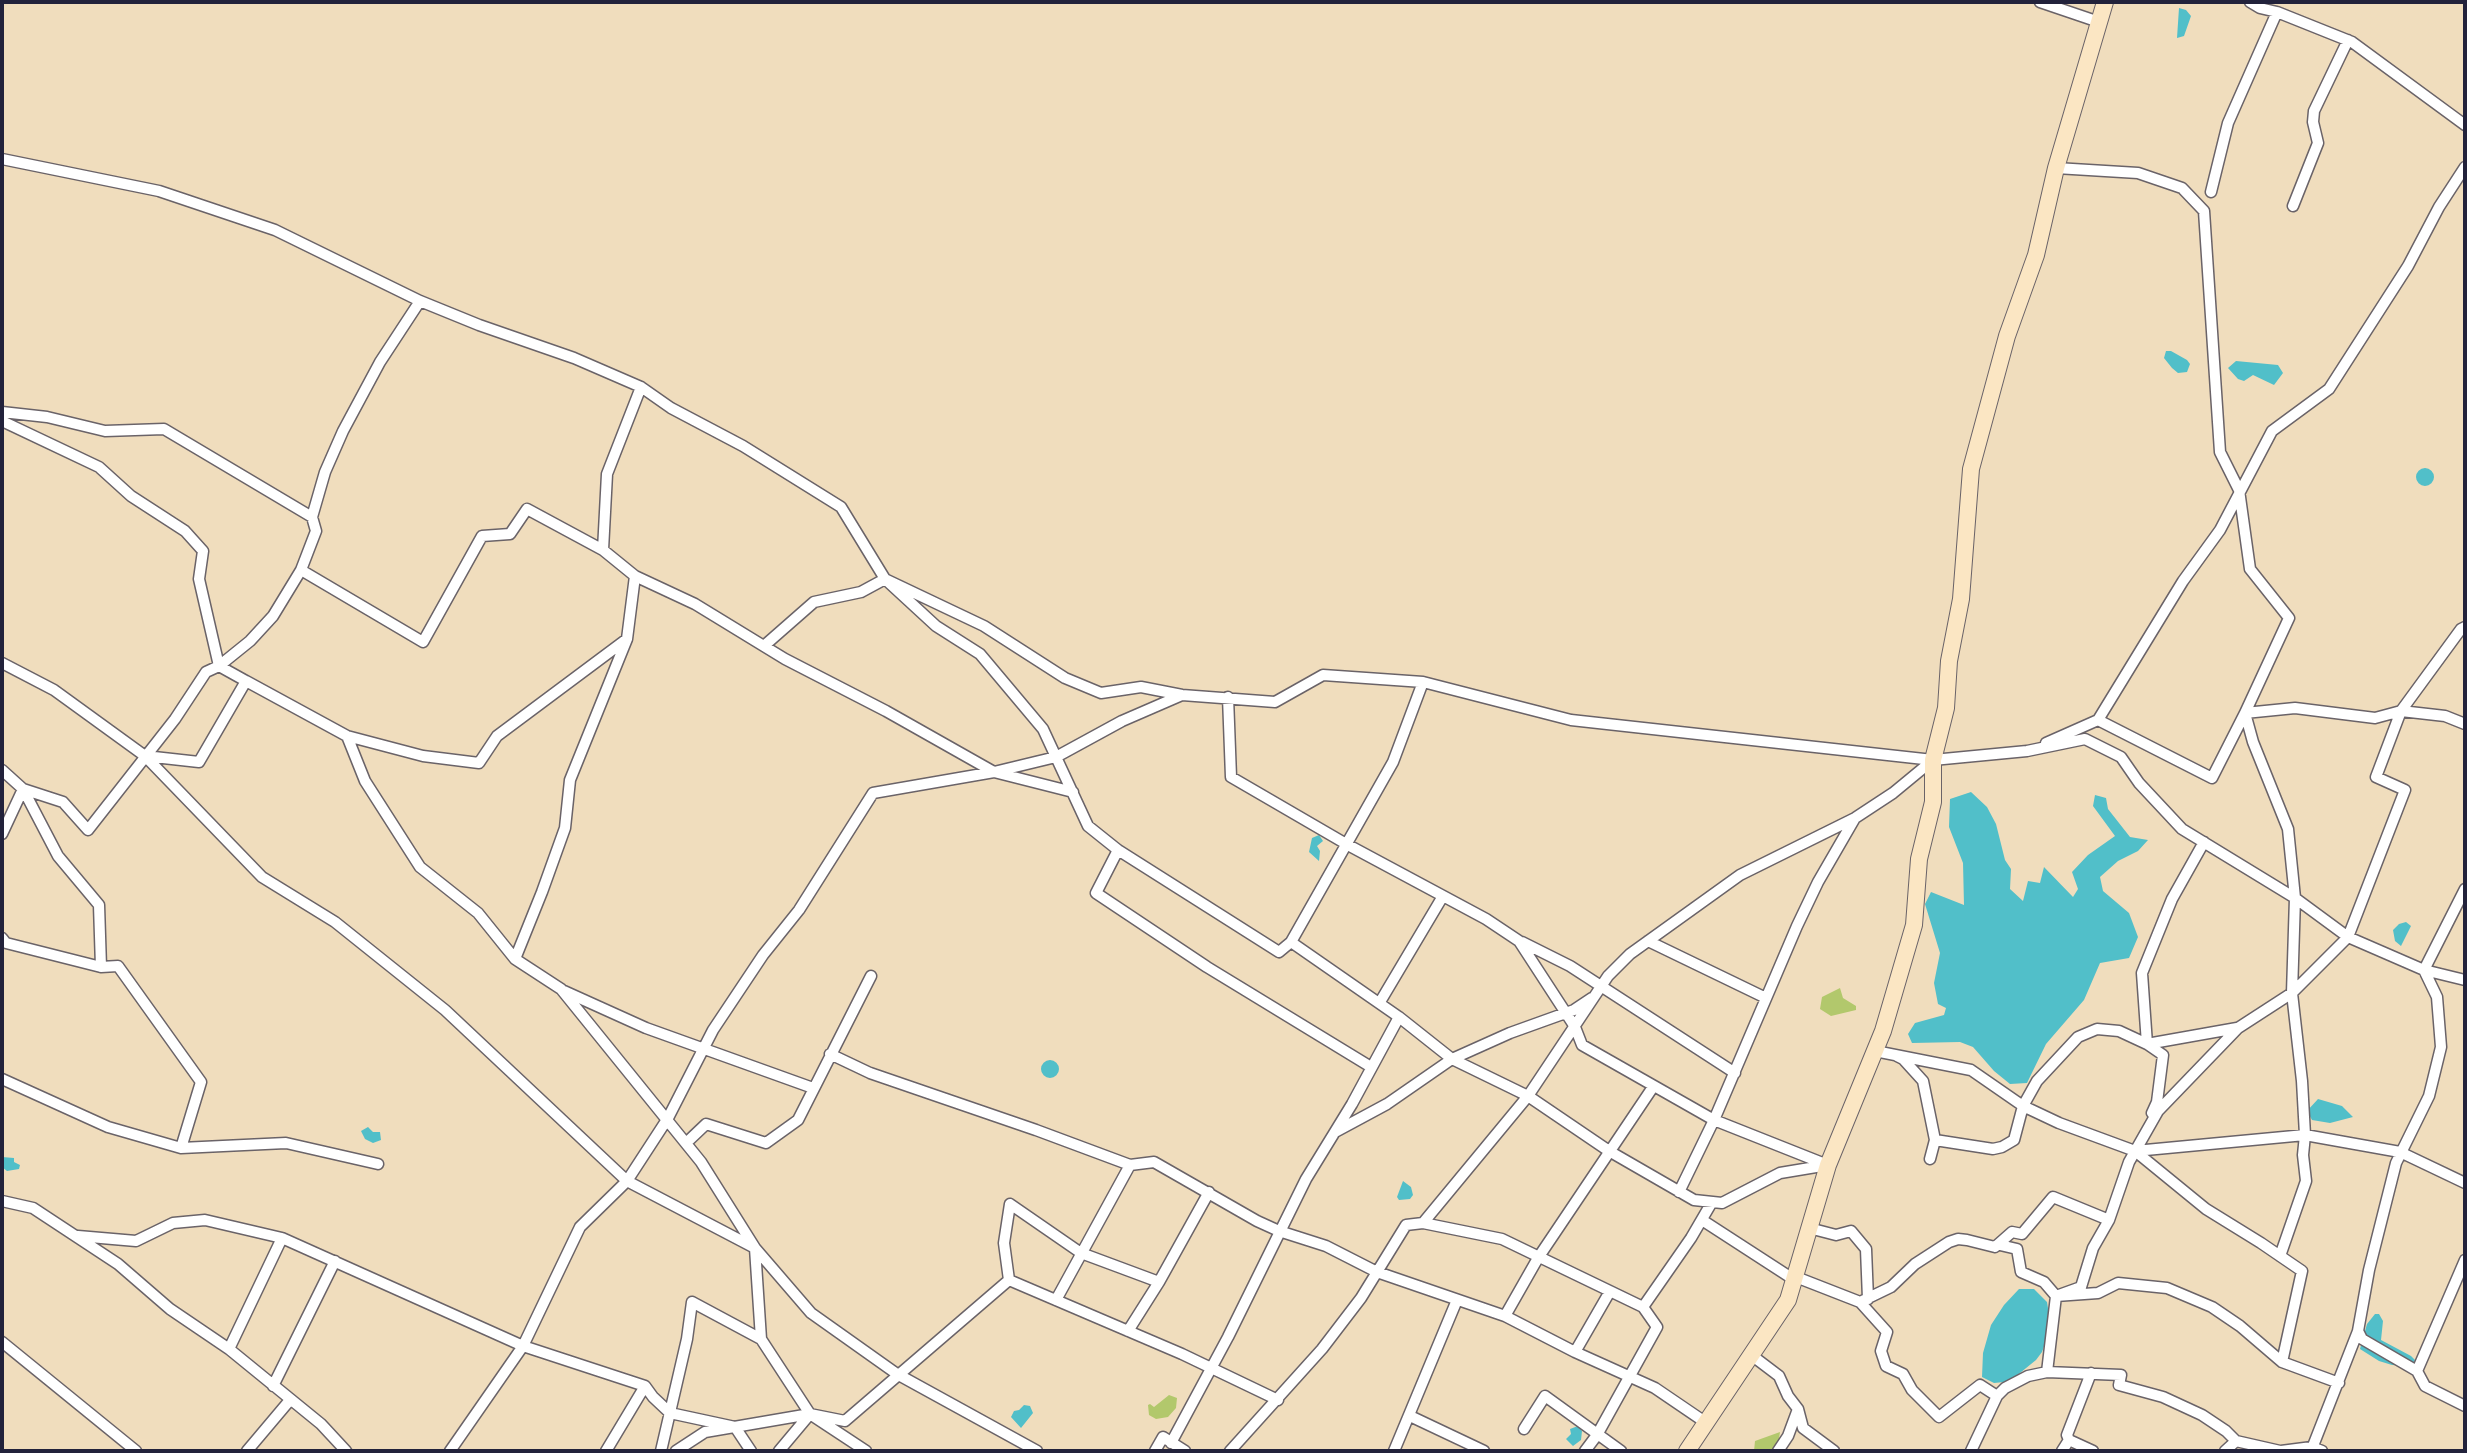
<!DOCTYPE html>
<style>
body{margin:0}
#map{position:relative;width:2467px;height:1453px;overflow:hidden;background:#f0ddbd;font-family:Sriracha,sans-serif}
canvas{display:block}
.frame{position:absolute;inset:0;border:4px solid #22223b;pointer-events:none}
</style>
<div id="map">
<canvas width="2467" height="1453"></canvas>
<div class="frame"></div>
</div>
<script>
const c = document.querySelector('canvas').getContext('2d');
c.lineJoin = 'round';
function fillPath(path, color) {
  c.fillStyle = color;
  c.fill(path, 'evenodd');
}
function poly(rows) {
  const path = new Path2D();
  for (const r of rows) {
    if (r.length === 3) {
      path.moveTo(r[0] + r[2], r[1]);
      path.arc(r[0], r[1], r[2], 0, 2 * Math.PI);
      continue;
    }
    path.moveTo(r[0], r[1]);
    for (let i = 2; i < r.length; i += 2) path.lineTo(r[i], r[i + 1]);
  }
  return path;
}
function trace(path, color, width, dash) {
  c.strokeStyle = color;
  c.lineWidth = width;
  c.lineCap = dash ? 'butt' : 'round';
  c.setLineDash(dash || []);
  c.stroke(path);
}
const green = poly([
 [1840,988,1843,998,1856,1006,1856,1010,1831,1016,1820,1009,1822,997],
 [1169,1395,1177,1398,1176,1408,1168,1417,1156,1419,1149,1415,1148,1405,1150,1404,1154,1407],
 [1780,1432,1778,1445,1773,1451,1754,1451,1755,1441]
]);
const water = poly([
 [2179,8,2186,10,2191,16,2184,36,2177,38],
 [2166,351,2171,351,2187,360,2190,364,2187,372,2178,373,2172,368,2164,358],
 [2236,361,2278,365,2283,373,2274,385,2253,375,2244,381,2238,379,2228,368],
 [2425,477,9],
 [1971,792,1987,807,1996,824,2005,860,2011,869,2010,889,2023,901,2028,881,2040,883,2044,867,2073,897,2078,889,2072,872,2088,855,2115,836,2093,806,2095,795,2106,798,2108,809,2130,837,2148,840,2138,851,2118,861,2100,877,2103,891,2129,913,2138,937,2129,958,2100,963,2084,1000,2046,1044,2027,1083,2010,1084,1994,1071,1973,1047,1960,1042,1912,1043,1908,1034,1915,1023,1944,1015,1946,1008,1938,1004,1934,983,1940,953,1925,904,1931,892,1964,905,1963,863,1949,827,1950,799],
 [1319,835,1323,841,1317,846,1320,851,1319,861,1309,852,1312,838],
 [2406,922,2411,926,2401,946,2395,941,2393,930,2399,924],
 [1050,1069,9],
 [2318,1099,2342,1106,2353,1117,2330,1123,2312,1120,2307,1111],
 [368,1127,373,1132,380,1132,381,1140,373,1143,365,1139,361,1131],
 [2,1157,14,1158,14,1162,20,1165,19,1169,7,1171,2,1167],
 [1403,1181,1411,1187,1413,1195,1410,1199,1399,1200,1397,1197],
 [2019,1289,2034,1289,2047,1302,2051,1327,2042,1352,2036,1360,2015,1377,2004,1382,1994,1383,1982,1377,1983,1353,1991,1325,2004,1305],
 [2375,1314,2379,1314,2383,1321,2381,1340,2411,1356,2415,1360,2412,1366,2392,1365,2379,1361,2360,1349,2367,1324],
 [1024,1405,1030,1406,1033,1413,1021,1428,1011,1417,1014,1411,1019,1410],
 [1578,1426,1582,1431,1581,1440,1573,1446,1566,1439,1571,1434,1570,1429]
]);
const street = poly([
 [2040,2,2099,22],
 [2250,2,2260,8,2277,12,2352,42,2465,125],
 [2,159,159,191,275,230,420,301,479,325,574,358,641,387,671,408,743,446,841,507,885,579,936,626,980,654,1043,729,1088,826,1118,850,1279,952,1291,942,1399,1017,1452,1059,1528,1096,1609,1151,1694,1200,1722,1203,1780,1173,1828,1165],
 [2056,168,2138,173,2182,188,2204,211,2220,452,2239,490,2250,569,2289,618,2245,713,2253,742,2288,829,2295,898,2292,993,2302,1081,2305,1135,2303,1155,2306,1181,2280,1256],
 [2211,192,2228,123,2277,12],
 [2293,206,2318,143,2313,122,2314,111,2348,40],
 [2,412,47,417,105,431,164,429,312,517],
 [2,421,99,467,131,496,185,531,203,551,199,579,219,666,246,681],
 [603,550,607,474,641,387],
 [301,570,316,531,312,517,325,472,343,431,380,362,420,301],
 [635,576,695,604,785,659,886,711,994,772,1056,757,1122,721,1182,695],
 [765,645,814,602,861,592,885,579,984,626,1065,678,1101,693,1141,687,1182,695,1275,702,1323,675,1423,682,1571,720,1933,760,2027,751,2085,739,2121,757,2139,783,2182,829,2295,898,2348,937,2424,970,2465,980],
 [2,663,54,690,145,756,262,877,335,922,445,1010,627,1181,755,1248,811,1313,897,1374,1037,1451],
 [1228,697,1231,777,1348,845,1486,919,1519,941,1575,1027,1582,1045,1714,1120,1825,1164],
 [2098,720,2183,581,2220,530,2272,431,2329,389,2408,266,2439,207,2465,167],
 [347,736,365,781,420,867,478,913,515,959,561,989,701,1162,755,1248,761,1339,810,1414,866,1451],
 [2046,743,2098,720,2212,778,2245,713,2295,708,2375,718,2401,711,2445,716,2465,724],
 [145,756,199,762,246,681,347,736,423,756,479,763,497,736,627,639],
 [2,770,23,789,58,856,99,905,101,967,118,966,201,1082,181,1148],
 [23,789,63,802,88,830,175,719,206,672,219,666,250,641,273,616,301,570,423,642,482,536,510,534,527,509,603,550,635,576,627,639,570,780,565,828,542,892,515,959],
 [2,834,23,789],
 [1118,850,1096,893,1207,967,1371,1067],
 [2,938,6,943,101,967],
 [1648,941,1766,998],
 [1291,942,1393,762,1423,682],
 [1522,942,1570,966,1735,1073],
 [2424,970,2465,889],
 [564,991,646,1028,813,1088],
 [1380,1002,1443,896],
 [1875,1051,1971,1070,2023,1106,2059,1123,2135,1151,2206,1209,2261,1243,2302,1271,2282,1362],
 [830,1054,870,1073,1036,1130,1130,1165,1154,1162,1257,1221,1279,1231,1326,1246,1377,1272,1505,1316,1575,1352,1655,1388,1705,1422],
 [1897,1056,1903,1059,1923,1081,1935,1140,1930,1159],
 [2,1079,108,1127,181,1148,286,1143,378,1164],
 [2152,1113,2157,1102,2163,1055,2147,1044,2142,973,2172,899,2204,842],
 [1335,1132,1387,1104,1452,1059,1510,1033,1574,1010,1592,998],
 [1935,1140,1993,1149,2002,1147,2014,1140,2023,1106,2037,1081,2078,1037,2097,1029,2119,1031,2147,1044,2237,1028],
 [686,1143,706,1124,766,1143,798,1120,871,976],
 [2135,1151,2305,1135,2400,1152,2465,1183],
 [1679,1192,1714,1120,1797,926,1818,882,1855,818],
 [2,1201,33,1208,118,1264,170,1309,229,1349,321,1424,346,1451],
 [1702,1220,1793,1279,1801,1279,1860,1302,1887,1332,1881,1351,1886,1366,1903,1374,1912,1390,1939,1417,1980,1385,1997,1396],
 [1423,1223,1502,1239,1643,1307,1657,1327,1597,1435,1585,1451],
 [1809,1228,1836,1235,1851,1231,1866,1249,1868,1299],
 [78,1236,136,1241,173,1223,205,1220,282,1238,523,1346,645,1386,653,1397,670,1413,735,1427,751,1451],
 [2000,1245,2017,1249,2021,1272,2044,1282,2056,1296,2098,1293,2118,1283,2167,1288,2212,1307,2240,1326,2282,1362,2339,1383],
 [1009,1280,1182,1354,1278,1400],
 [1009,1280,1004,1243,1010,1204,1081,1253,1159,1282],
 [1056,1300,1130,1165],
 [1860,1302,1891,1287,1915,1264,1949,1242,1958,1239,1967,1240,1995,1247,2012,1232,2022,1234,2053,1197,2109,1220],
 [1643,1307,1691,1238,1712,1202],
 [1505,1316,1538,1258,1653,1087],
 [1128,1331,1159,1282,1209,1192],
 [2358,1331,2362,1339,2417,1371,2425,1386,2465,1406],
 [2,1342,136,1451],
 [229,1349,282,1238],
 [1575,1352,1609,1293],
 [1750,1354,1779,1376,1788,1396,1798,1409,1803,1428,1834,1451],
 [2417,1371,2465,1260],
 [2047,1372,2121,1375,2119,1385,2163,1397,2202,1415,2226,1431,2236,1441,2280,1451],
 [273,1386,335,1261],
 [1410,1416,1484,1451],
 [1524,1429,1545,1396,1621,1451],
 [2069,1440,2093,1451],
 [1171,1443,1228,1337,1306,1179,1352,1104,1399,1017],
 [247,1451,290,1400],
 [450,1451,523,1346,580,1227,627,1181,668,1118,713,1030,763,955,799,910,873,793,994,772,1073,792],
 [606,1451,645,1386],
 [661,1451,687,1339,692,1302,761,1339],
 [676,1451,705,1432,810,1414],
 [779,1451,810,1414,845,1421,1009,1280],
 [1155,1451,1163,1437,1185,1451],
 [1230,1451,1322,1349,1361,1298,1406,1225,1423,1223,1528,1096,1608,976,1630,954,1740,875,1855,818,1893,793,1933,760],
 [1394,1451,1457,1300],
 [1778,1451,1788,1436,1798,1409],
 [1971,1451,1997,1396,2005,1388,2028,1376,2047,1372,2056,1296,2081,1287,2093,1248,2109,1220,2129,1162,2158,1111,2238,1028,2292,993,2348,937,2405,790,2376,777,2401,711,2461,629,2465,627],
 [2062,1451,2069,1440,2067,1435,2091,1373],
 [2225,1451,2236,1441],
 [2281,1451,2312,1447,2322,1451],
 [2311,1451,2358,1331,2369,1270,2396,1163,2429,1096,2441,1047,2437,997,2424,970]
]);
const secondary = poly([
 [1687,1451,1788,1300,1828,1165,1883,1031,1914,925,1919,859,1933,802,1933,760,1946,708,1949,661,1961,599,1971,469,2007,336,2036,255,2056,168,2105,2]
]);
fillPath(green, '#b2c86c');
fillPath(water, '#51bfc9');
trace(street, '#6a6368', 13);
trace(secondary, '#6a6368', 18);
trace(street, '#fff', 10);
trace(secondary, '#fbe6c3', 16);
</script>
